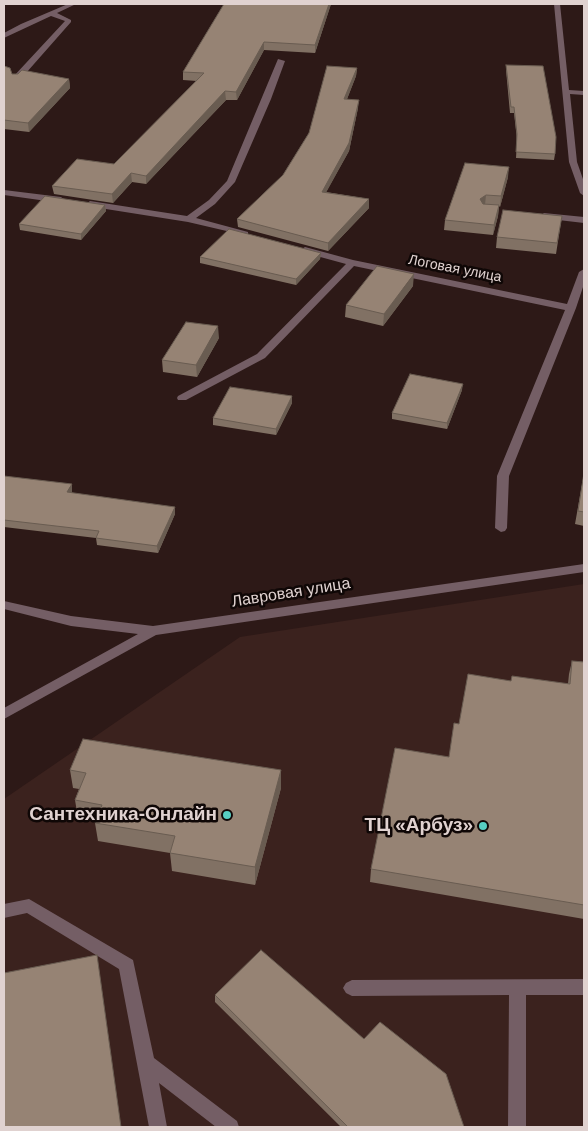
<!DOCTYPE html>
<meta charset="utf-8">
<style>
body{margin:0}
#map{position:relative;width:588px;height:1131px;overflow:hidden;background:#2d1917;font-family:Arial,sans-serif}
canvas{display:block}
.frame{position:absolute;inset:0;border:5px solid #e0d2d0;pointer-events:none}
</style>
<div id="map">
<canvas width="588" height="1131"></canvas>
<div class="frame"></div>
</div>
<script>
const c = document.querySelector('canvas').getContext('2d');
c.lineJoin = 'round';
function fillPath(path, color) {
  c.fillStyle = color;
  c.fill(path, 'evenodd');
}
function poly(rows) {
  const path = new Path2D();
  for (const r of rows) {
    path.moveTo(r[0], r[1]);
    for (let i = 2; i < r.length; i += 2) path.lineTo(r[i], r[i + 1]);
  }
  return path;
}
function trace(path, color, width, dash) {
  c.strokeStyle = color;
  c.lineWidth = width;
  c.lineCap = dash ? 'butt' : 'round';
  c.setLineDash(dash || []);
  c.stroke(path);
}
function drawText(font, color, halo, rows, align = 'center') {
  c.font = font + ' Arial,sans-serif';
  c.lineWidth = 5;
  c.setLineDash([]);
  c.textBaseline = 'middle';
  c.strokeStyle = halo;
  c.fillStyle = color;
  for (const [text, x, y, turn = 0] of rows) {
    c.save();
    c.translate(x, y);
    c.rotate((+turn || 0) * Math.PI / 180);
    c.textAlign = isNaN(turn) ? turn : align;
    if (halo) c.strokeText(text, 0, 0);
    c.fillText(text, 0, 0);
    c.restore();
  }
}
const built = poly([
 [584,584,584,1127,4,1127,4,799,240,637]
]);
const minor = poly([
 [68,4,76,4,57,13,71,20,71,22,19,81,13,81,13,77,65,21,51,16,6,37,4,38,4,33,21,24,68,4],
 [554,4,560,4,569,90,584,91,584,95,570,94,577,162,584,182,584,196,580,193,569,162,554,4],
 [278,59,285,61,271,99,235,182,215,204,196,218,248,232,248,236,188,222,87,206,86,204,90,201,187,216,209,200,227,181,278,59],
 [4,190,61,197,65,200,61,203,4,195,4,190],
 [544,213,584,217,584,223,541,218,540,216,544,213],
 [305,247,353,260,567,304,579,272,584,269,584,284,576,308,509,476,507,528,505,531,501,532,495,528,497,476,565,310,354,266,265,358,186,400,178,400,177,398,178,396,257,354,346,264,302,252,300,250,305,247],
 [584,564,584,572,156,635,4,719,4,708,138,634,71,626,4,609,4,601,71,616,153,626,584,564],
 [29,899,133,960,154,1058,237,1121,239,1127,216,1127,159,1083,167,1127,149,1127,119,969,27,913,4,918,4,904,29,899],
 [584,979,584,995,526,995,526,1127,508,1127,509,995,352,996,346,993,343,988,346,983,352,980,584,979]
]);
const wall = poly([
 [224,4,331,4,315,53,264,50,237,100,226,100,146,184,132,182,113,203,54,194,52,186,114,164,197,81,183,80,183,72],
 [506,65,555,154,554,160,516,158,517,140,514,113,510,113,506,70],
 [4,66,12,74,69,79,70,88,29,132,4,129],
 [357,68,356,76,347,99,358,108,349,151,326,192,369,199,369,208,328,251,238,227,237,219,283,175,309,133],
 [508,177,500,207,499,206,498,216,493,235,444,230,445,220],
 [105,205,106,211,81,240,20,230,19,224],
 [562,216,556,254,496,248,497,237],
 [321,253,320,259,296,285,200,263,200,257],
 [413,286,383,326,345,317,346,305],
 [219,338,197,377,163,372,162,360],
 [462,390,447,429,392,419,392,413],
 [292,396,292,403,276,435,213,425,213,418],
 [584,473,584,526,575,524],
 [4,476,72,491,71,493,175,514,158,553,97,545,96,538,4,527],
 [572,661,584,662,584,919,370,882,371,869,449,757,459,724,511,681,568,684,569,674],
 [70,770,281,770,281,788,255,885,172,871,170,853,98,841,95,823,96,821,78,818,75,800,79,789,73,788],
 [215,995,464,1127,341,1127,215,1002]
]);
const shadedWall = poly([
 [329,4,331,4,315,53,315,45],
 [264,42,264,50,237,100,236,92],
 [357,68,356,76,344,107,344,99],
 [69,79,70,88,29,132,28,123],
 [225,91,226,100,146,184,146,176],
 [359,100,358,108,349,151,322,200,322,192],
 [509,167,508,177,500,207,501,196],
 [131,173,132,182,113,203,112,194],
 [486,195,485,205,479,210,480,199],
 [369,199,369,208,328,251,328,243],
 [105,205,106,211,81,240,81,234],
 [499,205,498,216,493,235,494,225],
 [321,253,320,259,296,285,296,279],
 [414,274,413,286,383,326,384,314],
 [218,326,219,338,197,377,196,365],
 [463,384,462,390,447,429,447,423],
 [292,396,292,403,276,435,276,429],
 [72,484,72,491,68,499,67,492],
 [175,507,175,514,158,553,157,546],
 [281,770,281,788,255,885,255,867]
]);
const building = poly([
 [224,4,329,4,315,45,264,42,236,92,225,91,146,176,131,173,112,194,52,186,77,159,114,164,204,73,183,72,224,4],
 [506,65,543,66,556,137,555,154,516,152,517,134,514,107,511,107,506,65],
 [4,66,10,68,12,74,18,74,22,70,69,79,28,123,4,120,4,66],
 [327,66,357,68,344,99,359,100,349,143,322,192,369,199,328,243,237,219,283,175,309,133,327,66],
 [465,163,509,167,501,196,486,195,480,199,483,204,499,205,494,225,445,220,465,163],
 [45,196,105,205,81,234,19,224,45,196],
 [503,210,562,216,557,243,497,237,503,210],
 [229,229,321,253,296,279,200,257,229,229],
 [377,266,414,274,384,314,346,305,377,266],
 [186,322,218,326,196,365,162,360,186,322],
 [410,374,463,384,447,423,392,413,410,374],
 [230,387,292,396,276,429,213,418,230,387],
 [584,473,584,512,578,511,584,473],
 [4,476,72,484,67,492,175,507,157,546,96,538,99,531,4,520,4,476],
 [572,661,584,662,584,905,371,869,395,748,449,757,454,723,459,724,468,674,511,681,512,676,570,684,572,661],
 [83,739,281,770,255,867,170,853,175,836,95,823,102,805,75,800,86,773,70,770,83,739],
 [261,950,364,1039,380,1022,446,1074,464,1127,348,1127,215,995,261,950],
 [97,955,121,1127,4,1127,4,973,97,955]
]);
const markers = [
 [227,815,5,"#57cec2"],
 [483,826,5,"#57cec2"]
];
const farStreetnames = [
 ["Логовая улица",455,269,11]
];
const streetNames = [
 ["Лавровая улица",291,593,-9]
];
const nearPoinames = [
 ["Сантехника-Онлайн",217,815],
 ["ТЦ «Арбуз»",473,826]
];
fillPath(built, '#3b221e');
fillPath(minor, '#745e65');
fillPath(wall, '#817164');
fillPath(shadedWall, '#695c51');
fillPath(building, '#968374');
trace(building, '#695c51', 1);
for (const [x, y, r, color] of markers) {
  const dot = new Path2D();
  dot.arc(x, y, r, 0, 2 * Math.PI);
  c.fillStyle = color;
  c.fill(dot);
  trace(dot, '#0f0706', 2);
}
drawText('14px', '#e0d2d0', '#0f0706', farStreetnames);
drawText('16px', '#e0d2d0', '#0f0706', streetNames);
drawText('bold 19px', '#e0d2d0', '#0f0706', nearPoinames, 'right');
</script>
